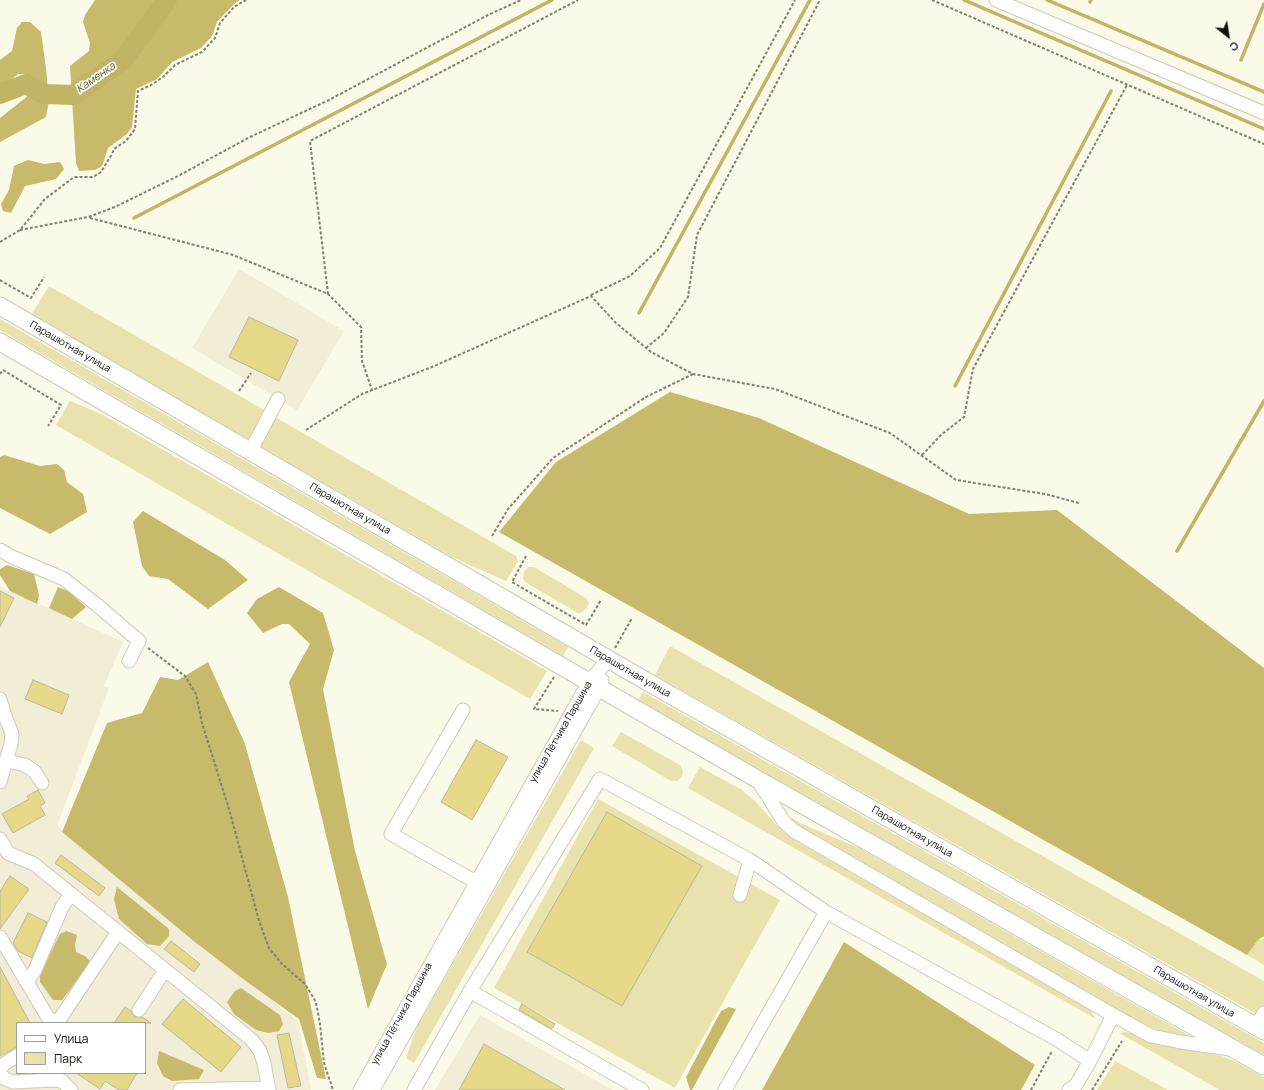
<!DOCTYPE html>
<meta charset="utf-8">
<style>
body{margin:0}
#map{position:relative;width:1264px;height:1090px;overflow:hidden;background:#fbf9e8;font-family:Manrope,sans-serif}
canvas{display:block}
.legend{position:absolute;left:16px;top:1022px;width:130px;height:52px;box-sizing:border-box;background:#fff;border:1px solid #9f9f9d;margin:0;padding:5px 7px;list-style:none;font-size:12px;color:#100f09}
.legend li{display:flex;align-items:center;gap:8px;height:20px}
.legend b{width:20px;border:1px solid #9f9f9d}
.north{position:absolute;left:1208px;top:16px;width:40px;height:40px;-webkit-text-stroke:3px #fff;paint-order:stroke;rotate:150deg;font-size:11px;font-weight:700;line-height:16px;text-align:center;color:#100f09}
.north::after{content:'';display:block;margin:auto;width:14px;height:18px;background:#100f09;clip-path:polygon(50% 0,100% 100%,50% 72%,0 100%)}
</style>
<div id="map">
<canvas width="1264" height="1090"></canvas>
<ul class="legend">
<li><b style="height:5px;background:#fff"></b>Улица</li>
<li><b style="height:11px;background:#eae2ac"></b>Парк</li>
</ul>
<div class="north">С</div>
</div>
<script>
const c = document.querySelector('canvas').getContext('2d');
c.lineJoin = 'round';
function fillPath(path, color) {
  c.fillStyle = color;
  c.fill(path, 'evenodd');
}
function poly(rows) {
  const path = new Path2D();
  for (const r of rows) {
    path.moveTo(r[0], r[1]);
    for (let i = 2; i < r.length; i += 2) path.lineTo(r[i], r[i + 1]);
  }
  return path;
}
function trace(path, color, width, dash) {
  c.strokeStyle = color;
  c.lineWidth = width;
  c.lineCap = dash ? 'butt' : 'round';
  c.setLineDash(dash || []);
  c.stroke(path);
}
function drawText(font, color, halo, rows, align = 'center') {
  c.font = font + ' Manrope,sans-serif';
  c.lineWidth = 3.5;
  c.setLineDash([]);
  c.textBaseline = 'middle';
  c.strokeStyle = halo;
  c.fillStyle = color;
  for (const [text, x, y, turn = 0] of rows) {
    c.save();
    c.translate(x, y);
    c.rotate((+turn || 0) * Math.PI / 180);
    c.textAlign = isNaN(turn) ? turn : align;
    if (halo) c.strokeText(text, 0, 0);
    c.fillText(text, 0, 0);
    c.restore();
  }
}
const built = poly([
 [239,269,344,331,297,410,192,348],
 [0,586,123,642,104,686,109,688,57,826,298,1021,311,1090,0,1090],
 [17,1023,145,1023,145,1073,17,1073],
 [480,1015,613,1090,435,1090]
]);
const green = poly([
 [49,286,266,411,249,440,32,314],
 [0,319,568,647,563,656,0,330],
 [70,401,101,414,547,671,530,699,56,425],
 [275,417,516,556,518,561,506,581,452,557,260,446],
 [528,567,534,567,586,598,589,603,587,608,582,612,578,613,525,582,523,578,524,572],
 [670,646,1264,981,1264,1008,1260,1016,655,675],
 [643,692,1264,1043,1264,1055,638,701],
 [621,732,680,765,683,771,682,777,677,781,671,781,612,746],
 [581,740,594,748,414,1063,406,1058,417,1027],
 [700,767,742,790,755,801,779,828,790,837,805,846,1086,1006,1090,1010,1096,1019,688,788],
 [598,799,780,900,675,1088,494,988],
 [792,818,800,823,859,848,1190,1036,1161,1031,1142,1024,798,827,790,820],
 [1264,939,1264,965,1247,955,1258,940],
 [1125,1032,1132,1033,1152,1042,1208,1052,1222,1056,1236,1062,1264,1077,1264,1090,1220,1090,1119,1033],
 [1115,1061,1132,1070,1168,1090,1097,1090]
]);
const forest = poly([
 [95,0,240,0,234,4,217,22,212,36,201,48,172,62,157,79,136,89,132,127,127,134,108,148,102,166,95,170,79,171,76,163,70,66,89,51,90,43,83,22,85,15],
 [22,22,30,22,41,32,46,68,49,101,46,117,0,142,0,118,29,95,30,80,26,74,18,74,0,89,0,60,12,51,17,28],
 [28,160,44,164,60,162,64,169,56,179,25,186,11,213,3,211,1,204,9,190,14,166],
 [670,392,759,418,969,514,1057,510,1264,668,1264,936,1258,940,1247,955,499,532,556,462],
 [4,455,40,466,57,464,64,470,67,482,83,494,87,512,50,534,0,508,0,457],
 [143,511,225,560,248,580,208,609,168,579,149,576,142,566,133,522],
 [7,565,34,574,39,595,37,604,10,591,0,575,0,569],
 [58,587,68,591,86,607,72,619,49,608],
 [279,587,323,613,334,650,323,689,355,851,387,964,368,1009,289,682,310,644,289,624,282,624,263,633,247,613,257,599],
 [208,662,245,744,288,897,326,1079,317,1078,299,1019,243,979,195,942,62,832,107,723,142,713,160,677,178,680],
 [117,887,169,929,169,936,160,946,147,944,119,919,114,899],
 [66,931,77,935,75,945,76,952,85,956,91,962,62,1000,53,1000,40,982,40,974,60,934],
 [844,942,1035,1065,1021,1090,762,1090],
 [241,988,280,1015,283,1024,279,1031,268,1033,256,1030,234,1014,227,1002,235,991],
 [729,1007,736,1009,692,1090,690,1090,686,1077,721,1011],
 [159,1051,204,1070,199,1079,172,1081,163,1076,157,1063]
]);
const stream = poly([
 [964,0,1264,129],
 [1047,0,1264,92],
 [1090,2,1091,0],
 [1241,60,1264,4],
 [134,218,552,0],
 [639,313,810,0],
 [955,386,1111,91],
 [1177,551,1264,401]
]);
const river = poly([
 [0,94,26,84,44,94,73,95,123,60,167,0]
]);
const building = poly([
 [249,317,298,340,279,381,229,357,249,317],
 [0,591,14,598,0,627,0,591],
 [33,680,69,695,62,714,25,699,33,680],
 [476,740,508,757,472,820,441,802,476,740],
 [38,790,45,803,40,806,45,815,13,833,2,814,29,799,27,796,38,790],
 [607,812,702,866,622,1006,527,952,607,812],
 [61,855,105,888,99,896,55,863,61,855],
 [10,876,29,889,0,929,0,891,10,876],
 [28,913,47,922,32,958,18,951,13,943,28,913],
 [171,941,200,964,194,972,164,949,171,941],
 [0,967,30,1023,17,1023,17,1047,0,1056,0,967],
 [183,999,241,1047,221,1072,162,1024,183,999],
 [522,1004,555,1024,552,1029,519,1010,522,1004],
 [125,1007,131,1011,132,1014,135,1017,142,1017,151,1023,114,1023,125,1007],
 [289,1033,301,1086,288,1088,277,1035,289,1033],
 [484,1044,565,1090,459,1090,484,1044],
 [76,1073,137,1073,127,1090,119,1090,105,1081,100,1089,76,1073]
]);
const path = poly([
 [932,0,1264,144],
 [90,218,233,255,328,294,361,327,362,361,372,390],
 [20,230,88,217,115,207,178,176,250,137,329,100,488,15,521,0],
 [0,242,20,230,45,199,74,177,93,177,101,172,112,154,114,149,126,141,135,129,138,91,151,85,163,77,175,65,202,52,215,38,220,23,234,7,246,0],
 [0,280,31,298,44,277],
 [328,294,310,141,578,0],
 [591,295,630,276,660,248,795,0],
 [646,348,664,333,688,297,697,235,820,0],
 [0,374,3,370,61,405,48,426],
 [239,391,251,373],
 [306,430,362,394,432,367,591,296,616,323,651,352,693,374,775,389,890,433,956,480,1045,494,1079,503],
 [922,455,941,435,964,417,973,369,1127,85],
 [492,536,508,509,553,458,646,397,693,374],
 [526,556,512,582,586,625,601,600],
 [148,648,185,676,196,694,202,723,229,809,259,921,269,948,282,964,305,984,316,1002,320,1024,324,1063,333,1090],
 [615,648,632,618],
 [554,677,534,709,558,711],
 [1031,1090,1052,1051],
 [1092,1090,1122,1041]
]);
const minor = poly([
 [996,0,1264,113],
 [250,452,278,399],
 [0,550,10,556,64,579,97,605,139,641,129,661],
 [0,699,4,713,12,734,11,744,0,782],
 [463,710,391,834,476,882],
 [7,761,25,765,34,771,42,783],
 [757,779,784,822,794,831,1113,1015,1151,1036,1181,1042,1230,1049],
 [0,839,8,853,34,864,252,1040,260,1051,264,1063,269,1090],
 [740,895,750,860],
 [0,937,47,1016,54,1023],
 [25,980,31,976,35,970,62,907,71,894],
 [470,991,642,1090],
 [139,1010,165,970],
 [57,1023,118,932],
 [1256,1027,1264,1013],
 [0,1069,4,1064,17,1056],
 [0,1074,5,1079,13,1082,54,1080,62,1081,71,1090],
 [180,1090,268,1088],
 [360,1090,589,682,609,659],
 [373,1090,599,688,602,680],
 [414,1090,470,991,600,779,750,860,826,912,1056,1039,1090,1061],
 [725,1090,826,912],
 [1069,1090,1076,1085,1090,1061,1113,1015]
]);
const major = poly([
 [0,306,646,681,1264,1031],
 [0,342,757,779,1264,1066]
]);
const streetNames = [
 ["Парашютная улица",70,347,30],
 ["Парашютная улица",350,509,30],
 ["Парашютная улица",630,672,30],
 ["улица Лётчика Паршина",561,732,-60],
 ["Парашютная улица",912,832,30],
 ["Парашютная улица",1194,992,30],
 ["улица Лётчика Паршина",402,1014,-61]
];
const waterNames = [
 ["Каменка",96,78,-35]
];
fillPath(built, '#f1edd6');
fillPath(green, '#eae2ac');
fillPath(forest, '#c7ba6a');
trace(stream, '#c1b464', 3.5);
trace(river, '#c1b464', 20);
fillPath(building, '#e5d887');
trace(building, '#b9b7a7', 1);
trace(minor, '#cdcaba', 15);
trace(major, '#cdcaba', 19);
trace(path, '#817f74', 2, [3, 2]);
trace(minor, '#fff', 13);
trace(major, '#fff', 17);
drawText('10px', '#100f09', '#fff', streetNames);
drawText('italic 11px', '#5f5619', '#fff', waterNames);
</script>
